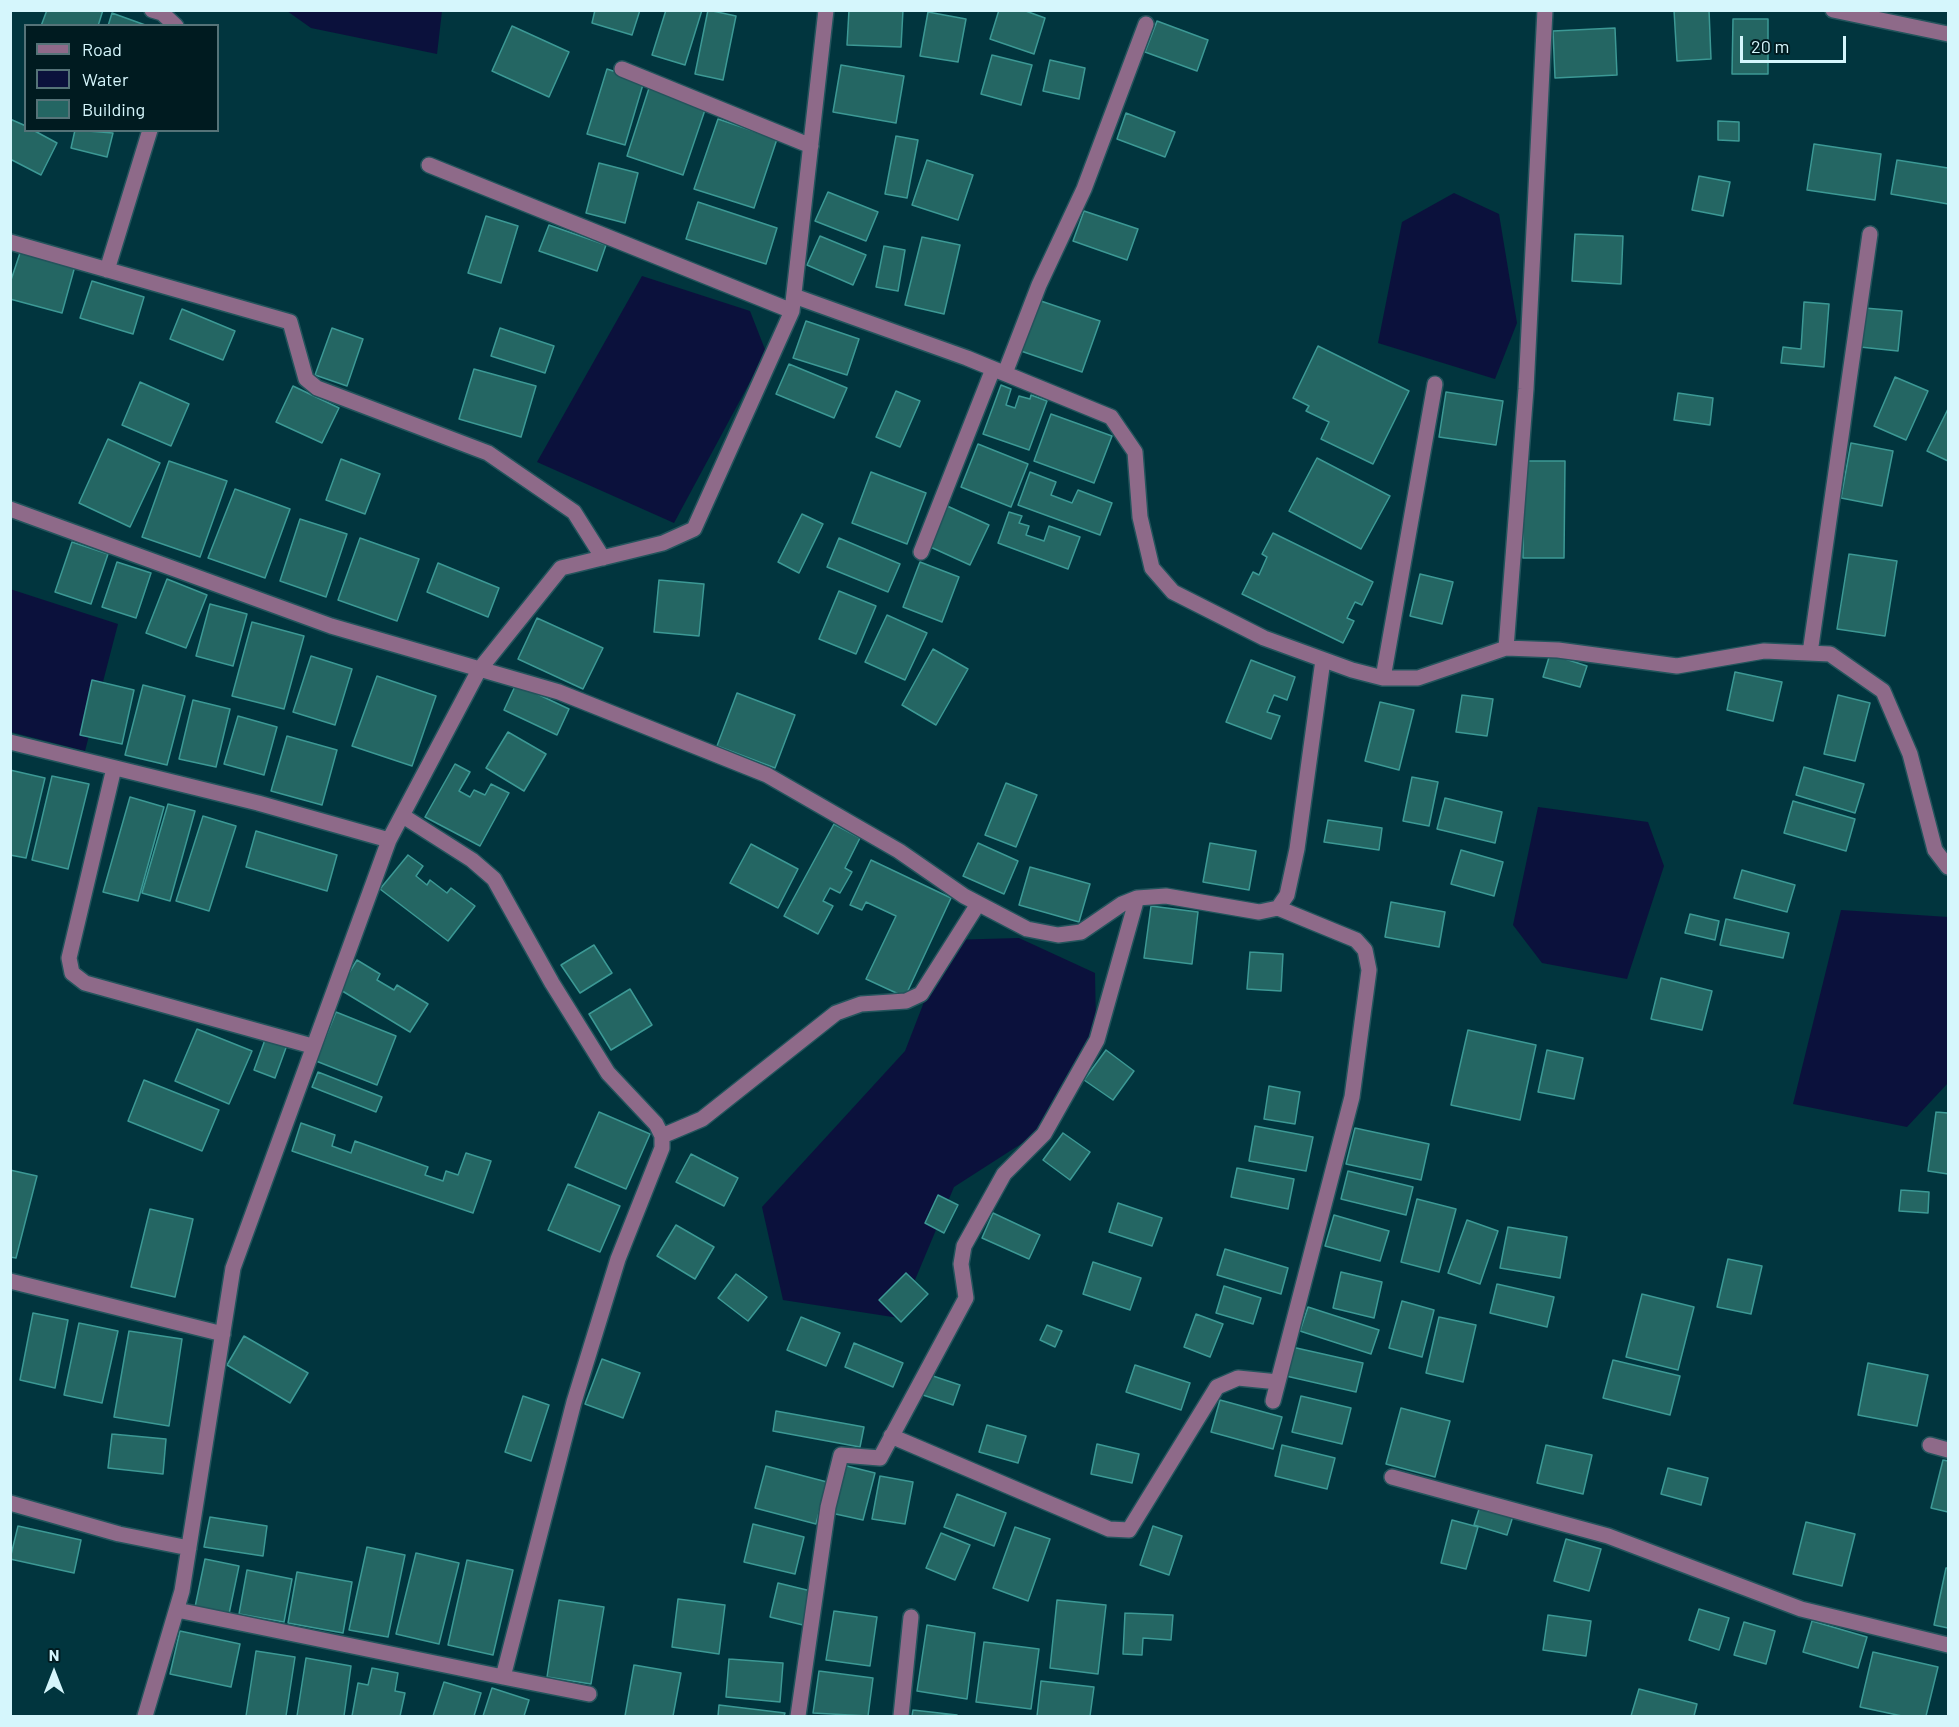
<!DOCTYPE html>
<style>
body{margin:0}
#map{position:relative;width:1959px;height:1727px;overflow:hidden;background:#01353e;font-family:Barlow,sans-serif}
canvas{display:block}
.frame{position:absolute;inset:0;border:12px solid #d5f6fc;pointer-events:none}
.legend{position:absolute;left:24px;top:24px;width:195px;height:108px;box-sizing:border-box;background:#001b20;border:2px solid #557378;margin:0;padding:8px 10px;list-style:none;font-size:18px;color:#d5f6fc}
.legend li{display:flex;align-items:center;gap:12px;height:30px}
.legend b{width:30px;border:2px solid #557378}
.north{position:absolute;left:24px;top:1643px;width:60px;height:60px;-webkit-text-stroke:4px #001b20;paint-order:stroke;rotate:0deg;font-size:16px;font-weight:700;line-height:24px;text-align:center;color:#d5f6fc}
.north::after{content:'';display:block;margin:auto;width:21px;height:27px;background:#d5f6fc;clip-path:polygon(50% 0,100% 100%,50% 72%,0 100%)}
.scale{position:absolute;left:1740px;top:36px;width:106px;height:27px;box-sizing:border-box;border:3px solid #d5f6fc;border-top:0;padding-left:8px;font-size:18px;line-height:21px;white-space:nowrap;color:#d5f6fc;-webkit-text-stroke:4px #001b20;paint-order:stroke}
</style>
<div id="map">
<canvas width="1959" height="1727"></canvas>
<div class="frame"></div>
<ul class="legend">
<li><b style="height:8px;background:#8e6a89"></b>Road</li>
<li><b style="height:16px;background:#0b113c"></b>Water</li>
<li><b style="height:16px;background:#246663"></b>Building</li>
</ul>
<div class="north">N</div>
<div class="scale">20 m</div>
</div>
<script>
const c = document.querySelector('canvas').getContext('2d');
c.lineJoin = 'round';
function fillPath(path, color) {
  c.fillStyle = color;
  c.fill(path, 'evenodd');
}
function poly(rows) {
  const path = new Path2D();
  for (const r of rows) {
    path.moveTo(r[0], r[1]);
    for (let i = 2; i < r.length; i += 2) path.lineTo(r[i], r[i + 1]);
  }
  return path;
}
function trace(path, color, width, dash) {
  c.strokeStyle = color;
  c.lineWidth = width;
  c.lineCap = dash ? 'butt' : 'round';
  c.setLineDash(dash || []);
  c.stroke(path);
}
const water = poly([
 [287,11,442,11,437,54,311,28],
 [1454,193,1499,214,1517,323,1495,379,1378,343,1402,222],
 [642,276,750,311,766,352,674,523,537,462],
 [10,589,118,624,85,751,11,732],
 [1538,807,1648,822,1664,866,1627,979,1542,963,1513,925],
 [1841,910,1948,917,1948,1083,1907,1127,1793,1104],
 [1019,938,1095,973,1096,1025,1038,1133,954,1187,899,1318,783,1300,762,1207,905,1051,948,940]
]);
const building = poly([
 [47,10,103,10,98,26,41,26,47,10],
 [595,10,640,10,632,35,592,23,595,10],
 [666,10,702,10,685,65,652,55,666,10],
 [708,10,736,16,723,80,695,74,708,10],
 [849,10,903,10,901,47,847,45,849,10],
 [999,10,1023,10,1045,18,1034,54,990,39,999,10],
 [1674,10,1709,10,1711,59,1677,61,1674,10],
 [928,12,966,19,958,62,920,56,928,12],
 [112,13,148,26,108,26,112,13],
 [1733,19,1768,19,1768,74,1732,74,1733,19],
 [1157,21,1208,40,1197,71,1145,52,1157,21],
 [512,26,569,52,549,97,492,71,512,26],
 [1615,28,1617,75,1555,78,1553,31,1615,28],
 [992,55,1032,65,1021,105,981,94,992,55],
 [1050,60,1085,68,1079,99,1043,91,1050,60],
 [841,65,904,76,896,123,833,112,841,65],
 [607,69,644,81,625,145,587,134,607,69],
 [650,85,707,104,683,175,627,156,650,85],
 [1126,113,1175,132,1165,157,1117,139,1126,113],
 [10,119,26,126,26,130,33,130,57,143,41,175,10,159,10,119],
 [718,119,777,139,754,208,694,189,718,119],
 [1718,121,1739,122,1739,141,1718,140,1718,121],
 [75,130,113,133,107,157,71,148,75,130],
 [896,136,918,140,907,198,885,194,896,136],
 [1814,144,1881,154,1875,200,1807,190,1814,144],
 [927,160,973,175,958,220,912,205,927,160],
 [1897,160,1948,168,1948,204,1891,194,1897,160],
 [599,163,638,173,625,223,586,213,599,163],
 [1699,176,1730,182,1723,216,1692,210,1699,176],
 [828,192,878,212,866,241,815,221,828,192],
 [698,202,777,228,766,264,686,239,698,202],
 [1084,211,1138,229,1127,260,1073,241,1084,211],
 [486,216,518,226,501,283,468,273,486,216],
 [549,225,606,245,597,271,539,251,549,225],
 [1575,234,1623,236,1621,284,1572,281,1575,234],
 [820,236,866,255,853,285,807,265,820,236],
 [922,237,960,245,944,314,905,305,922,237],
 [884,246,905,250,898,291,876,287,884,246],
 [21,250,75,266,62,313,10,299,10,283,21,250],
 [92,281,144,297,133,334,80,318,92,281],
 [1035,299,1100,321,1082,372,1018,350,1035,299],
 [1804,302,1829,304,1824,367,1781,363,1783,347,1801,349,1804,302],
 [1864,308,1902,311,1898,351,1860,347,1864,308],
 [182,309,235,331,223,360,170,339,182,309],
 [806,321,859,339,847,375,793,358,806,321],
 [332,328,363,339,347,386,315,375,332,328],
 [500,328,554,346,545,373,491,356,500,328],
 [1318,346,1409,391,1373,464,1321,439,1329,422,1306,411,1309,406,1293,398,1318,346],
 [789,364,847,388,834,418,776,394,789,364],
 [474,369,536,386,521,437,459,419,474,369],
 [1895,377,1928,391,1906,440,1874,426,1895,377],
 [140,382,189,404,171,446,122,425,140,382],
 [1001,385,1011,389,1006,405,1015,408,1019,396,1030,399,1031,395,1047,401,1029,450,983,434,1001,385],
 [293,386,339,408,322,443,276,422,293,386],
 [896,391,920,401,900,447,876,437,896,391],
 [1446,392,1503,401,1496,445,1439,437,1446,392],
 [1678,393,1713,398,1710,425,1674,420,1678,393],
 [1948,409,1948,461,1927,451,1948,409],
 [1051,414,1112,436,1094,483,1034,461,1051,414],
 [108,439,160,463,130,527,79,503,108,439],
 [1851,443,1893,451,1882,506,1841,498,1851,443],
 [978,444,1028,464,1011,507,961,487,978,444],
 [1317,458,1390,496,1361,549,1289,511,1317,458],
 [341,459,380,474,365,514,326,500,341,459],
 [169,461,227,481,200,557,142,537,169,461],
 [1523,461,1565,461,1564,558,1523,558,1523,461],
 [871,472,926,493,907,544,852,523,871,472],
 [1030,472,1056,482,1051,495,1072,503,1078,490,1112,503,1100,535,1018,505,1030,472],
 [235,489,290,509,265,578,208,558,235,489],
 [945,505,989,525,970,565,926,545,945,505],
 [1009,512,1022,516,1019,523,1029,526,1026,535,1044,541,1049,526,1080,537,1068,569,998,543,1009,512],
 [802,514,823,524,799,573,778,562,802,514],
 [300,519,347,534,326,597,280,581,300,519],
 [1273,533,1373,582,1362,605,1355,602,1347,618,1354,621,1343,643,1242,594,1253,572,1259,575,1267,557,1262,554,1273,533],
 [360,538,419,559,397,621,338,600,360,538],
 [839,538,900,564,888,592,827,567,839,538],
 [72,542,108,554,91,604,55,592,72,542],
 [1849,554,1897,561,1885,636,1837,629,1849,554],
 [117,562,151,573,136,618,102,607,117,562],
 [920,562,959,577,942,622,903,607,920,562],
 [438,563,499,588,488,617,427,592,438,563],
 [1420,574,1453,582,1442,624,1410,616,1420,574],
 [167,579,207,595,186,648,146,633,167,579],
 [659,580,704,584,699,636,654,632,659,580],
 [839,591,876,606,856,654,819,639,839,591],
 [210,604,247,614,233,666,196,656,210,604],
 [887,615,927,633,905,680,865,662,887,615],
 [537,618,603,648,583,689,518,659,537,618],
 [252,622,304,636,284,709,232,696,252,622],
 [933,649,968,669,936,725,902,705,933,649],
 [1550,654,1587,666,1580,687,1543,677,1550,654],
 [311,656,352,669,335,725,293,712,311,656],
 [1251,660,1295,677,1287,700,1274,695,1267,712,1280,716,1271,739,1226,722,1251,660],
 [1735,672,1782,682,1773,721,1727,710,1735,672],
 [377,676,436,696,412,766,352,746,377,676],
 [92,680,134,690,122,744,80,735,92,680],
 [516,684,569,709,557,735,504,710,516,684],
 [143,685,185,696,167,765,125,755,143,685],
 [737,693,795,715,775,768,717,746,737,693],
 [1462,695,1493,699,1487,736,1456,732,1462,695],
 [1838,695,1870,703,1855,761,1824,754,1838,695],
 [193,700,230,709,216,767,179,759,193,700],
 [1380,702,1414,710,1399,770,1365,761,1380,702],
 [238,716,277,727,264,775,224,764,238,716],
 [508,732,546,754,524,791,486,768,508,732],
 [287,736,337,750,322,805,271,791,287,736],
 [455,764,470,772,459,791,470,797,474,790,485,795,491,784,509,793,480,846,425,817,455,764],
 [1804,767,1864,784,1855,813,1796,795,1804,767],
 [10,770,45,778,26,858,10,855,10,770],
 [52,776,89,784,68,869,32,860,52,776],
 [1412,777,1438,782,1429,826,1403,821,1412,777],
 [1006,783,1037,795,1016,847,985,835,1006,783],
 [130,797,164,807,138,901,103,892,130,797],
 [1445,798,1502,812,1495,843,1437,829,1445,798],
 [1793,801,1855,819,1846,851,1784,833,1793,801],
 [168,804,195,811,170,901,142,893,168,804],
 [203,816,236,826,209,911,176,901,203,816],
 [1328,820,1382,828,1379,850,1324,842,1328,820],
 [834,824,860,838,845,868,852,872,840,893,830,888,823,901,833,906,818,934,784,916,834,824],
 [256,831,337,855,327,891,246,867,256,831],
 [978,843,1018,861,1004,894,963,876,978,843],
 [1210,843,1256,851,1249,890,1203,882,1210,843],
 [751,844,798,869,778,908,730,883,751,844],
 [1461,850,1503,862,1494,896,1451,884,1461,850],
 [408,855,423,866,416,876,427,885,430,880,447,893,451,888,475,906,448,941,380,889,408,855],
 [871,860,951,898,905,997,866,979,896,916,866,902,862,910,850,905,871,860],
 [1030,867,1090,884,1079,922,1019,905,1030,867],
 [1742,870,1795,885,1787,912,1734,898,1742,870],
 [1391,902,1445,912,1439,947,1385,937,1391,902],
 [1151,906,1198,912,1192,964,1144,958,1151,906],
 [1690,914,1719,921,1715,940,1685,933,1690,914],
 [1726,919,1789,933,1783,958,1720,945,1726,919],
 [594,945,612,973,580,993,561,965,594,945],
 [1250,952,1283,954,1281,991,1247,989,1250,952],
 [357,960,380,974,377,980,394,990,397,985,428,1004,410,1032,339,989,357,960],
 [1661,978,1712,991,1702,1030,1651,1019,1661,978],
 [630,989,652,1025,611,1050,589,1014,630,989],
 [336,1012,396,1036,377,1085,316,1061,336,1012],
 [197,1029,252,1051,229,1104,175,1081,197,1029],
 [1468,1030,1536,1045,1520,1120,1451,1105,1468,1030],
 [266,1037,287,1045,275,1078,254,1070,266,1037],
 [1106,1050,1134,1071,1113,1100,1084,1080,1106,1050],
 [1547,1050,1583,1058,1574,1099,1538,1092,1547,1050],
 [318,1072,382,1097,376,1112,312,1087,318,1072],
 [144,1080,219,1110,202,1151,128,1121,144,1080],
 [1269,1086,1300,1092,1295,1124,1264,1119,1269,1086],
 [599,1112,650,1134,626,1189,575,1167,599,1112],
 [1936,1112,1948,1113,1948,1174,1928,1171,1936,1112],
 [301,1123,335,1135,332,1146,351,1153,355,1141,428,1167,425,1175,443,1181,446,1171,458,1175,466,1153,491,1161,473,1213,292,1151,301,1123],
 [1255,1126,1313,1137,1306,1171,1249,1161,1255,1126],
 [1355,1128,1429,1144,1421,1180,1346,1164,1355,1128],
 [1063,1133,1090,1152,1070,1180,1043,1160,1063,1133],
 [691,1154,738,1178,724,1206,676,1182,691,1154],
 [1237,1168,1294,1179,1288,1209,1231,1197,1237,1168],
 [10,1170,37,1176,16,1258,10,1257,10,1170],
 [1348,1171,1413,1187,1406,1215,1341,1199,1348,1171],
 [568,1184,620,1206,600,1252,548,1230,568,1184],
 [1901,1190,1929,1192,1928,1213,1899,1211,1901,1190],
 [938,1195,958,1205,944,1233,925,1223,938,1195],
 [1417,1199,1456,1209,1439,1272,1401,1262,1417,1199],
 [1118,1203,1162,1218,1152,1246,1109,1232,1118,1203],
 [150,1209,193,1219,175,1297,131,1287,150,1209],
 [993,1213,1040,1235,1029,1259,982,1238,993,1213],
 [1334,1215,1389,1231,1380,1261,1325,1246,1334,1215],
 [1467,1220,1498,1231,1480,1284,1448,1273,1467,1220],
 [676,1225,714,1247,695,1279,657,1256,676,1225],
 [1508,1227,1567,1237,1560,1278,1500,1268,1508,1227],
 [1225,1249,1288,1268,1281,1294,1217,1275,1225,1249],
 [1728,1259,1762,1266,1751,1314,1717,1307,1728,1259],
 [1093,1262,1141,1278,1130,1310,1083,1294,1093,1262],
 [1341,1272,1382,1282,1374,1318,1333,1308,1341,1272],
 [906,1273,928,1294,901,1322,879,1300,906,1273],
 [736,1274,767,1297,748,1321,718,1298,736,1274],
 [1497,1284,1554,1297,1547,1327,1490,1313,1497,1284],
 [1224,1286,1261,1298,1253,1324,1216,1313,1224,1286],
 [1642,1294,1694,1307,1678,1370,1626,1357,1642,1294],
 [1402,1301,1434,1310,1422,1357,1389,1348,1402,1301],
 [1308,1307,1379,1330,1371,1354,1300,1331,1308,1307],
 [33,1313,68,1320,55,1388,20,1380,33,1313],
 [1196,1314,1223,1324,1210,1357,1184,1347,1196,1314],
 [801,1317,840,1333,826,1366,787,1350,801,1317],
 [1439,1317,1476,1325,1463,1382,1426,1373,1439,1317],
 [79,1323,118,1331,102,1403,64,1395,79,1323],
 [1047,1325,1062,1331,1055,1347,1040,1340,1047,1325],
 [129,1331,182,1339,169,1426,114,1417,129,1331],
 [244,1336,308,1373,290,1403,227,1365,244,1336],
 [854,1343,903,1363,893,1387,845,1367,854,1343],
 [1292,1347,1363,1363,1356,1392,1286,1376,1292,1347],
 [602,1359,640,1373,623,1418,585,1404,602,1359],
 [1613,1360,1680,1376,1670,1415,1603,1398,1613,1360],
 [1868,1363,1928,1375,1917,1426,1858,1415,1868,1363],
 [1135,1365,1190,1383,1181,1410,1126,1392,1135,1365],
 [930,1375,960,1385,953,1405,923,1395,930,1375],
 [523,1396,549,1405,531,1461,505,1452,523,1396],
 [1301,1396,1351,1408,1342,1444,1292,1432,1301,1396],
 [1220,1400,1282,1417,1273,1449,1211,1432,1220,1400],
 [1401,1408,1450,1421,1435,1477,1386,1464,1401,1408],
 [776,1411,864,1427,860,1447,773,1431,776,1411],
 [987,1425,1026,1436,1018,1463,979,1452,987,1425],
 [112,1434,166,1439,163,1474,108,1468,112,1434],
 [1097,1444,1139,1454,1132,1483,1091,1474,1097,1444],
 [1282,1445,1335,1458,1327,1489,1275,1476,1282,1445],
 [1546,1445,1592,1455,1583,1494,1537,1483,1546,1445],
 [1943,1460,1948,1461,1948,1512,1931,1508,1943,1460],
 [843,1465,875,1473,863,1520,831,1513,843,1465],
 [766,1466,827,1482,816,1524,755,1508,766,1466],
 [1668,1468,1708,1478,1701,1505,1661,1494,1668,1468],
 [880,1476,913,1482,905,1524,872,1519,880,1476],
 [957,1494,1006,1513,994,1546,944,1527,957,1494],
 [1480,1506,1513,1516,1507,1535,1474,1525,1480,1506],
 [210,1517,267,1526,263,1556,204,1547,210,1517],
 [1452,1520,1478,1527,1466,1569,1441,1563,1452,1520],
 [1806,1522,1855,1534,1842,1586,1793,1574,1806,1522],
 [753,1524,804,1537,795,1574,744,1562,753,1524],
 [18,1526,81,1540,74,1573,10,1559,18,1526],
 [1153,1526,1182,1536,1169,1575,1140,1565,1153,1526],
 [1015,1527,1050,1539,1028,1601,993,1588,1015,1527],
 [941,1533,970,1545,955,1580,926,1568,941,1533],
 [1566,1539,1601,1549,1589,1591,1554,1581,1566,1539],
 [367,1547,405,1555,388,1637,349,1630,367,1547],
 [416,1553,459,1563,439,1644,396,1634,416,1553],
 [205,1559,239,1566,229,1614,195,1607,205,1559],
 [467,1560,513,1570,493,1655,448,1645,467,1560],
 [1946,1568,1948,1568,1948,1628,1934,1625,1946,1568],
 [247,1570,292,1579,284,1622,239,1614,247,1570],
 [297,1572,352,1582,343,1633,288,1623,297,1572],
 [778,1583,811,1591,803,1625,770,1617,778,1583],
 [678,1599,725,1605,719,1654,672,1647,678,1599],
 [559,1600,604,1607,591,1684,547,1677,559,1600],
 [1057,1600,1106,1605,1098,1674,1050,1668,1057,1600],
 [1699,1609,1729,1618,1719,1650,1689,1640,1699,1609],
 [834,1611,877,1617,870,1666,826,1660,834,1611],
 [1125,1613,1173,1615,1171,1640,1143,1638,1142,1655,1123,1654,1125,1613],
 [1548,1615,1591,1621,1586,1656,1543,1650,1548,1615],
 [1812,1621,1867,1637,1858,1668,1803,1652,1812,1621],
 [1744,1622,1775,1631,1766,1664,1734,1655,1744,1622],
 [927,1625,975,1633,967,1699,917,1691,927,1625],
 [180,1631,240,1644,231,1687,170,1674,180,1631],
 [984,1642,1039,1649,1031,1709,976,1702,984,1642],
 [256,1651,295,1657,286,1716,246,1716,256,1651],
 [1873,1652,1938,1667,1926,1716,1902,1716,1860,1707,1873,1652],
 [306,1658,351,1666,344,1716,297,1716,306,1658],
 [729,1659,783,1663,780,1702,726,1697,729,1659],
 [634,1665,681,1673,673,1716,625,1716,634,1665],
 [372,1668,398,1673,395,1691,405,1693,400,1716,352,1716,358,1683,368,1685,372,1668],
 [819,1671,873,1678,868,1716,813,1713,819,1671],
 [1041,1681,1094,1687,1090,1716,1037,1716,1041,1681],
 [444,1682,481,1693,474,1716,433,1716,444,1682],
 [492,1688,529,1700,524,1716,483,1716,492,1688],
 [1639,1689,1697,1704,1694,1716,1631,1716,1639,1689],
 [719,1705,785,1713,784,1716,718,1716,719,1705],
 [913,1710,957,1715,912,1716,913,1710]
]);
const minor = poly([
 [152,10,162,13,176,26],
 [1833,10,1948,34],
 [622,69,811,146],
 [429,165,792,311],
 [10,242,290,322,306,379,317,388,488,453,574,512,603,558],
 [107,270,150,130],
 [794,296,967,358,1111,417,1135,452,1140,517,1152,568,1173,592,1264,638,1352,670,1383,678,1418,678,1506,648,1558,650,1677,666,1764,651,1830,654,1883,691,1910,754,1935,850,1948,867],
 [1005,373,1039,285,1084,189,1146,24],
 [10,509,331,626,559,692,767,775,899,851,964,896,1027,929,1058,935,1081,932,1122,904,1137,898,1166,896,1259,912,1278,908,1287,895,1297,849,1323,660],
 [921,552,993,369],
 [1506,648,1526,389,1545,10],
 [1810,653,1870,234],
 [1383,678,1435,384],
 [10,742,258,803,389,840],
 [114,768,69,958,72,973,85,983,312,1046],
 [662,1136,702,1119,836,1013,861,1004,906,1001,921,994,978,904],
 [10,1281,223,1334],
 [1273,1401,1352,1097,1369,970,1365,950,1356,940,1278,908],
 [891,1436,1109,1529,1129,1530,1217,1387,1238,1378,1278,1382],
 [1930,1445,1948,1450],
 [1392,1477,1608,1536,1801,1609,1948,1645],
 [10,1503,119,1534,189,1548],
 [177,1610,503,1677,574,1402,618,1259,662,1148,662,1136,656,1124,608,1073,552,983,494,879,472,860,403,816],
 [503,1677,589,1694],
 [145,1716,182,1591,233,1268,389,840,479,670,561,568,663,543,694,529,792,311,826,10],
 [798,1716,828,1507,841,1455,880,1458,966,1298,961,1264,964,1246,1004,1174,1044,1134,1097,1040,1137,898],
 [901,1716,911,1617]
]);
fillPath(water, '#0b113c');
fillPath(building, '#246663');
trace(building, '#3c9995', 1.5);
trace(minor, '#23545c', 18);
trace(minor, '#8e6a89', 15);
</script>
